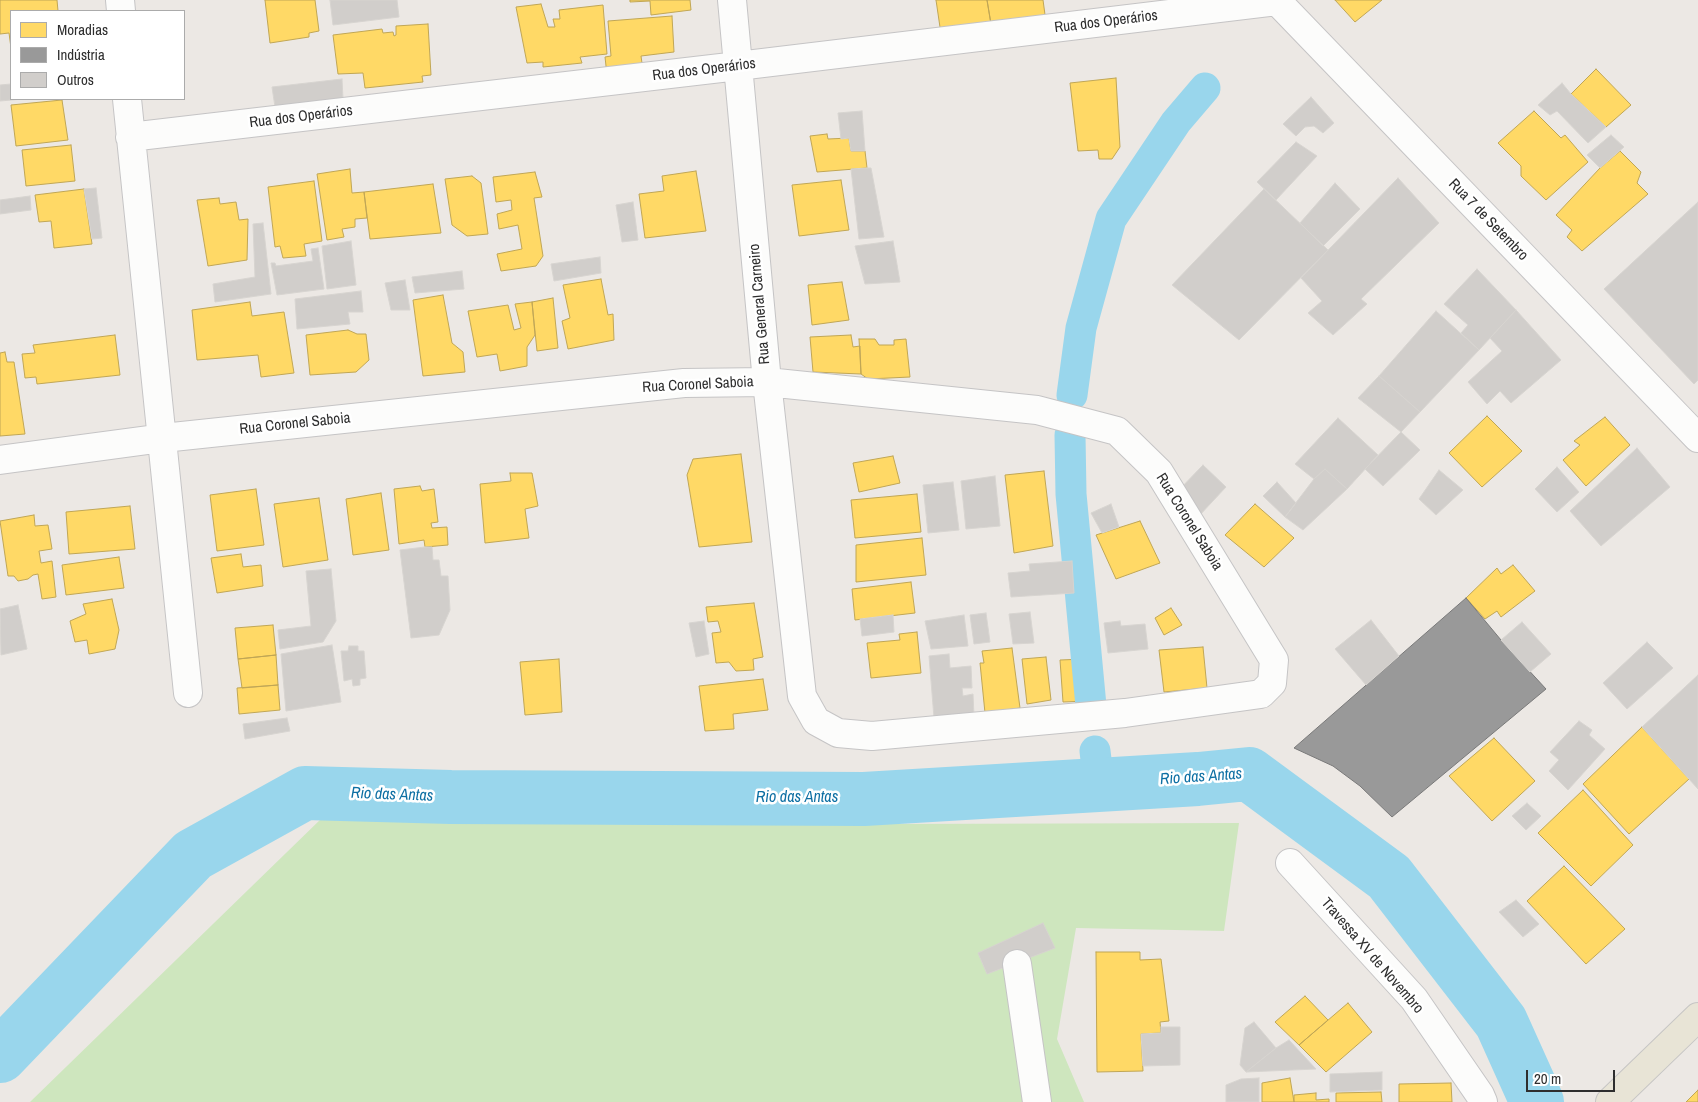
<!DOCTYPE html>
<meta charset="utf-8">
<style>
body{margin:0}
#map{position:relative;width:1698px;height:1102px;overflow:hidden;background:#ece8e4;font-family:"Archivo Narrow",sans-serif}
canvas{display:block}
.legend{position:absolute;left:10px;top:10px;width:175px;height:90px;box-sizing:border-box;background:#fff;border:1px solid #ababab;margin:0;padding:6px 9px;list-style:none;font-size:15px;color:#2e2e2e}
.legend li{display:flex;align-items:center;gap:10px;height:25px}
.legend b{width:25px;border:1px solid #ababab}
.scale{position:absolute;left:1526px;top:1070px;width:89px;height:22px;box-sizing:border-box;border:2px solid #2e2e2e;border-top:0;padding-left:6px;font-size:15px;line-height:18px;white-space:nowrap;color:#2e2e2e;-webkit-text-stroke:4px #fff;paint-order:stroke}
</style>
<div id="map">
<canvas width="1698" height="1102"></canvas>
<ul class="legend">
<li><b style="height:14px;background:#ffd966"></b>Moradias</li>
<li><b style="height:14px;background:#999"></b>Indústria</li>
<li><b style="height:14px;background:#d1cecb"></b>Outros</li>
</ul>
<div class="scale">20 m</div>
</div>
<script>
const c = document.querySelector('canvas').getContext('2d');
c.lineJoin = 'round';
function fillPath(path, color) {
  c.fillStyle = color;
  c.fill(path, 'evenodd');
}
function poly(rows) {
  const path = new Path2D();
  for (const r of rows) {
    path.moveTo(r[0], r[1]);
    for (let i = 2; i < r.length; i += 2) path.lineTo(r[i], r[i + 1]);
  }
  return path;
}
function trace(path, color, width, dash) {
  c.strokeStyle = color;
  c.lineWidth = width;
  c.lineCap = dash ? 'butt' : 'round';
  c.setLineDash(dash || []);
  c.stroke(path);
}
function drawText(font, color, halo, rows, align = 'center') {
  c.font = font + ' "Archivo Narrow",sans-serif';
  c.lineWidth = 5;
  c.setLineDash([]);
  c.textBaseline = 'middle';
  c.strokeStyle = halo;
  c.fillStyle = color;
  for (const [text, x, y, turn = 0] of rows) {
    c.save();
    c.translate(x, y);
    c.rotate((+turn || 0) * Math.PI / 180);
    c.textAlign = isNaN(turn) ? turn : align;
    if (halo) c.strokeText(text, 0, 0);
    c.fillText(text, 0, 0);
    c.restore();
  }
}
const green = poly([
 [323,817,888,824,1239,823,1224,931,1076,928,1057,1039,1084,1102,30,1102]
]);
const homes = poly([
 [0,0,57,0,58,11,11,11,11,48,9,33,0,34,0,0],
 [265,0,315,0,319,31,309,33,309,37,270,43,265,0],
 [630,0,690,0,691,10,651,15,650,1,630,2,630,0],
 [936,0,987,0,992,30,941,34,936,0],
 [987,0,1043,0,1046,22,992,30,987,0],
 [1335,0,1382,0,1355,22,1335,0],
 [541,4,548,27,555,27,553,19,560,19,559,10,603,5,607,54,580,57,582,63,543,67,543,62,527,63,516,7,541,4],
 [672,16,674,52,641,56,643,70,607,75,605,57,611,56,608,21,672,16],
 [428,24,431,75,422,76,423,82,365,88,363,73,338,74,333,35,382,29,383,33,393,32,394,36,396,35,396,26,428,24],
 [1596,69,1631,105,1606,127,1571,94,1596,69],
 [1116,78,1120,147,1112,159,1099,159,1098,150,1078,151,1070,83,1116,78],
 [62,100,68,140,16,146,11,105,62,100],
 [1534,111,1561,138,1565,135,1588,162,1546,200,1521,176,1521,166,1498,143,1534,111],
 [827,134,828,139,849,138,851,151,865,151,867,168,817,172,810,136,827,134],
 [71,145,75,181,26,186,22,150,71,145],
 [1620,151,1641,172,1637,183,1648,194,1582,251,1567,237,1572,230,1556,215,1600,168,1620,151],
 [350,169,352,193,364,192,367,218,355,219,355,227,342,229,344,237,327,240,317,174,350,169],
 [696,171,706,231,645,238,639,194,664,191,662,176,696,171],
 [535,172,542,197,534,198,543,256,536,266,501,271,497,254,522,249,518,225,499,229,497,214,512,210,511,200,496,202,493,177,535,172],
 [472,176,481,183,488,234,467,236,452,225,445,179,472,176],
 [841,180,849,230,799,236,792,185,841,180],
 [314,181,322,241,304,244,306,256,283,258,280,246,275,247,268,187,314,181],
 [433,184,441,233,370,239,364,192,433,184],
 [84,189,92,244,54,248,51,221,39,222,35,195,84,189],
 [219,198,220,204,236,202,239,220,248,219,247,260,208,266,197,200,219,198],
 [601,279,608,315,613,314,614,340,568,349,562,321,570,318,563,285,601,279],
 [842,282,849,320,812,325,808,285,842,282],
 [443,295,452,343,463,352,465,372,423,376,413,300,443,295],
 [553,298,558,348,537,351,532,302,553,298],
 [250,302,252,316,284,312,294,373,261,377,258,355,197,360,192,310,250,302],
 [532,302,535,335,527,347,527,366,500,371,497,354,477,357,468,311,508,305,514,330,521,328,515,304,532,302],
 [348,330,357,334,366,334,369,360,356,372,310,375,306,335,348,330],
 [115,335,120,375,37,384,36,377,25,378,22,354,35,353,33,345,115,335],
 [851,335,853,347,860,346,861,374,813,372,810,337,851,335],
 [859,339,875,339,879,345,894,345,894,340,906,339,910,377,868,379,861,374,859,339],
 [5,352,7,362,14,362,25,434,0,436,0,353,5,352],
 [1487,416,1522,451,1482,487,1449,453,1487,416],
 [1605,417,1630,445,1586,486,1563,460,1580,445,1574,441,1605,417],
 [741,454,752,542,699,547,687,475,693,459,741,454],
 [893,456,900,483,859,492,853,463,893,456],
 [1044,471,1053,546,1014,553,1005,475,1044,471],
 [510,473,532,473,538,506,525,509,529,538,485,543,480,484,511,481,510,473],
 [420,486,422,491,434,489,438,522,431,523,432,528,447,527,448,545,425,547,424,540,399,544,394,489,420,486],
 [256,489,264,545,217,551,210,495,256,489],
 [381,493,389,550,353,555,346,499,381,493],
 [917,494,921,532,855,538,851,500,917,494],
 [319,498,328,560,283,567,274,504,319,498],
 [1255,504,1294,538,1264,567,1225,535,1255,504],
 [130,506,135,549,69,554,66,512,130,506],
 [34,515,35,526,48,525,52,549,39,551,41,563,52,561,56,597,42,599,38,574,33,575,28,579,18,581,14,576,8,576,0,521,34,515],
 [1140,521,1160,563,1116,579,1096,535,1140,521],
 [922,538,926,575,856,582,856,545,922,538],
 [241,554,243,567,261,565,263,586,217,593,211,558,241,554],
 [119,557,124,588,66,595,62,565,119,557],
 [1513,565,1535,591,1501,617,1497,611,1485,619,1466,598,1497,568,1501,574,1513,565],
 [911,582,915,613,855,620,852,589,911,582],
 [112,599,119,630,115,649,89,654,87,640,75,642,70,621,86,614,83,604,112,599],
 [754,603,763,657,753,659,754,670,736,671,729,662,716,663,712,633,721,632,718,621,708,622,706,607,754,603],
 [1171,608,1182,625,1164,635,1155,618,1171,608],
 [273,625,276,655,238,659,235,628,273,625],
 [917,632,921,673,871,678,867,643,900,640,899,634,917,632],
 [1203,647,1207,688,1164,692,1159,650,1203,647],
 [1012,648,1020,708,985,713,980,663,984,663,982,651,1012,648],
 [276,655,278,685,242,688,238,659,276,655],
 [1046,657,1051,700,1027,704,1022,659,1046,657],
 [559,659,562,712,525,715,520,662,559,659],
 [1085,659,1088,701,1063,702,1060,660,1085,659],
 [763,679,768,710,733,714,734,729,705,731,699,686,763,679],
 [278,685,280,710,239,714,237,688,278,685],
 [1642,727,1689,779,1629,834,1583,784,1642,727],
 [1494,738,1535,781,1492,821,1449,776,1494,738],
 [1583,790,1633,845,1591,886,1538,833,1583,790],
 [1564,866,1625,929,1586,964,1527,901,1564,866],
 [1096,952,1140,952,1140,960,1161,959,1169,1021,1160,1022,1161,1033,1141,1034,1143,1071,1097,1072,1096,952],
 [1305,996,1328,1020,1299,1045,1275,1022,1305,996],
 [1348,1003,1372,1032,1326,1072,1299,1045,1348,1003],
 [1290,1078,1294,1102,1262,1102,1262,1083,1290,1078],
 [1451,1083,1452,1102,1399,1102,1399,1084,1451,1083],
 [1698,1090,1698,1102,1686,1102,1698,1090],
 [1381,1092,1382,1102,1336,1102,1336,1093,1381,1092],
 [1316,1093,1316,1100,1329,1099,1329,1102,1294,1102,1294,1095,1316,1093]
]);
const industry = poly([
 [1466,598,1501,640,1546,689,1392,817,1360,786,1333,766,1294,748,1466,598]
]);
const canal = poly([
 [1072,395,1081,328,1111,219,1176,122,1205,88],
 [1070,435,1071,494,1091,706],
 [1095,751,1099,785]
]);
const river = poly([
 [0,1056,193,855,305,793,451,797,864,799,1198,779,1249,774,1389,877,1501,1022,1537,1102]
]);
const building = poly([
 [330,0,397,0,399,17,333,25,330,0],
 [342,79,343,99,275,107,272,87,342,79],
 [1562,83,1571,94,1606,127,1588,143,1557,111,1550,115,1538,105,1562,83],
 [11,84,11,99,23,99,0,101,0,85,11,84],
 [1311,97,1334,123,1323,133,1314,126,1305,127,1296,136,1283,124,1311,97],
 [862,111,865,151,851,151,849,138,841,139,838,113,862,111],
 [1611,135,1624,147,1600,168,1587,155,1611,135],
 [1296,142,1317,156,1276,200,1257,182,1296,142],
 [867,168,871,168,884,237,859,239,851,169,867,168],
 [1398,178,1439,223,1361,299,1367,304,1333,335,1308,313,1322,301,1301,278,1398,178],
 [1335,183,1360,209,1323,246,1300,223,1335,183],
 [96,188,102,238,92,239,84,189,96,188],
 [1264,189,1328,250,1239,340,1172,285,1264,189],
 [30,196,31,210,0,214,0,200,30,196],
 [633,202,638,240,622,242,616,205,633,202],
 [1698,202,1698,380,1694,384,1604,289,1698,202],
 [263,223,271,294,215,302,213,284,255,277,253,224,263,223],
 [351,241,356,285,327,289,322,246,351,241],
 [893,241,900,282,865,284,855,246,893,241],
 [318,248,324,289,277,295,271,263,275,263,276,266,313,261,311,249,318,248],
 [600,257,601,273,554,281,551,264,600,257],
 [1477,269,1516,310,1479,350,1461,333,1468,325,1444,304,1477,269],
 [462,271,464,289,415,293,412,277,462,271],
 [405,280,410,310,391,310,385,283,405,280],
 [361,291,363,312,348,312,350,324,297,329,295,299,361,291],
 [1516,310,1561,360,1511,403,1500,391,1487,404,1468,382,1502,351,1490,338,1516,310],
 [1436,311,1479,350,1420,412,1379,376,1436,311],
 [1379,376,1420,412,1401,432,1358,398,1379,376],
 [1338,418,1378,455,1347,489,1325,469,1314,479,1295,464,1338,418],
 [1401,432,1420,450,1383,486,1365,469,1401,432],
 [1637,448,1670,487,1601,546,1570,511,1637,448],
 [1203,465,1226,487,1198,517,1177,492,1203,465],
 [1557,467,1579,492,1557,512,1535,489,1557,467],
 [1325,469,1347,489,1303,530,1285,517,1314,479,1325,469],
 [1439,470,1463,490,1436,515,1419,499,1439,470],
 [995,476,1000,526,966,529,961,481,995,476],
 [953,482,959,530,928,533,923,485,953,482],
 [1277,482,1296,503,1285,517,1263,496,1277,482],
 [1111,504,1119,527,1102,533,1091,513,1111,504],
 [425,547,432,547,433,560,439,560,441,576,448,576,450,610,439,635,411,638,400,550,425,547],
 [1072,561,1074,593,1011,597,1008,573,1030,571,1029,564,1072,561],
 [331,569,336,621,323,642,280,649,278,630,311,626,306,571,331,569],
 [18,605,27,649,1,655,0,609,18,605],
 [1030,612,1034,643,1013,644,1009,614,1030,612],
 [986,613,990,642,974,644,970,615,986,613],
 [893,615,894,632,862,636,860,619,893,615],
 [964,615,968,646,931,649,925,621,964,615],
 [1371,620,1399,656,1366,685,1335,649,1371,620],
 [704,621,709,654,696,657,689,623,704,621],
 [1120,621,1121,626,1145,624,1148,649,1108,653,1104,623,1120,621],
 [1522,622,1551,654,1530,672,1501,640,1522,622],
 [1647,642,1673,668,1627,709,1603,683,1647,642],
 [332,645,341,702,286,711,281,654,332,645],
 [349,646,358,646,358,651,364,651,366,678,360,679,360,685,353,686,352,679,344,681,341,651,348,651,349,646],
 [949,654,950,668,971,666,972,688,962,688,963,696,973,694,974,716,934,718,929,656,949,654],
 [1698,675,1698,789,1642,727,1698,675],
 [287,718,290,731,245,739,243,724,287,718],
 [1579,721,1592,730,1589,735,1605,749,1568,790,1549,771,1559,760,1550,752,1579,721],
 [1527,803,1541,816,1526,830,1512,816,1527,803],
 [1516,900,1539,924,1523,937,1499,912,1516,900],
 [1043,923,1055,948,987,974,978,953,1043,923],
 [1254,1022,1276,1048,1246,1072,1240,1065,1245,1028,1254,1022],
 [1161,1027,1180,1027,1180,1065,1143,1066,1141,1034,1161,1033,1161,1027],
 [1289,1040,1316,1069,1246,1072,1276,1048,1289,1040],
 [1382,1072,1382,1090,1330,1092,1330,1074,1382,1072],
 [1259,1078,1259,1102,1226,1102,1226,1085,1241,1079,1259,1078]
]);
const minor = poly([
 [120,0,121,11],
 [1277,1,1698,438],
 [127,99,188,693],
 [130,137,738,66,1277,1],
 [0,460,163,438,684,383,767,382,1037,410,1117,431,1159,472,1274,660,1272,683,1261,694,1125,713,872,736,838,733,816,721,802,696,767,382,732,0],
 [1290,863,1414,999,1480,1095,1483,1102],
 [1017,964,1037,1102]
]);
const major = poly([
 [1610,1102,1698,1017]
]);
const streetNames = [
 ["Rua dos Operários",1106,22,-7],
 ["Rua dos Operários",704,70,-7],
 ["Rua dos Operários",301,117,-7],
 ["Rua 7 de Setembro",1488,220,46],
 ["Rua General Carneiro",760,304,-95],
 ["Rua Coronel Saboia",698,385,-3],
 ["Rua Coronel Saboia",295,424,-6],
 ["Rua Coronel Saboia",1189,522,58],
 ["Travessa XV de Novembro",1372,956,49]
];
const waterNames = [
 ["Rio das Antas",1201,777,-4],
 ["Rio das Antas",392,795,2],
 ["Rio das Antas",797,798]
];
fillPath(green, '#cee6be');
fillPath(homes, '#ffd966');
trace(homes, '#c0a655', 1);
fillPath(industry, '#999');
trace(industry, '#797979', 1);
trace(canal, '#99d6ec', 31);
trace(river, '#99d6ec', 54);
fillPath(building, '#d1cecb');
trace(building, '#d7d4d0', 1);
trace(minor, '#c5c4c5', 30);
trace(major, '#c6c5c4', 30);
trace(minor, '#fcfcfb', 28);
trace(major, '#e8e4d6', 28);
drawText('15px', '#2e2e2e', '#fff', streetNames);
drawText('italic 16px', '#0d6fa3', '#fff', waterNames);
</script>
